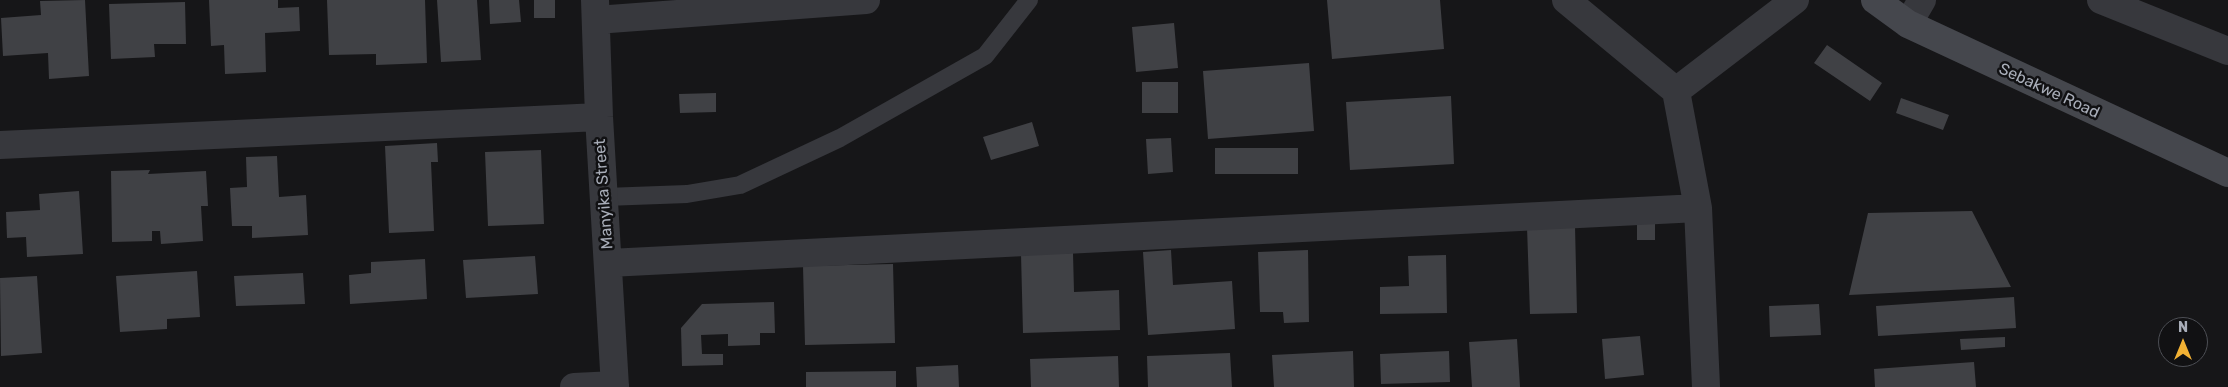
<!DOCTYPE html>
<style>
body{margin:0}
#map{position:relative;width:2228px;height:387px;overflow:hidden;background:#161618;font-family:Rubik,sans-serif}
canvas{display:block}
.north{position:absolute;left:2158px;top:317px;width:50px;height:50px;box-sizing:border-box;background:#111113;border:1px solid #4d4f55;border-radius:50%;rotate:0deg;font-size:14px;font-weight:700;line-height:20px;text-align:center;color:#a8adb8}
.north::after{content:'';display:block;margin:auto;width:18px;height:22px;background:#f2b134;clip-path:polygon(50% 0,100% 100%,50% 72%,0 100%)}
</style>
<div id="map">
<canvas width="2228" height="387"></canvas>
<div class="north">N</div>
</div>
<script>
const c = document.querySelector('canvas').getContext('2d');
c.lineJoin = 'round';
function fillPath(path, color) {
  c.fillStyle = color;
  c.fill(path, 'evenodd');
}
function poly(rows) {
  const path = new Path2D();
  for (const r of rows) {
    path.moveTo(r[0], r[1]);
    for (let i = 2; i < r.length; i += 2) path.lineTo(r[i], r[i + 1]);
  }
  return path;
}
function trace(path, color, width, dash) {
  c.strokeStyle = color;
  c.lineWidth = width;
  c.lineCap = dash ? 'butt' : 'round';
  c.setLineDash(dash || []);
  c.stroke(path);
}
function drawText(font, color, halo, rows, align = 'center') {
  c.font = font + ' Rubik,sans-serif';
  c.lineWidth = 5;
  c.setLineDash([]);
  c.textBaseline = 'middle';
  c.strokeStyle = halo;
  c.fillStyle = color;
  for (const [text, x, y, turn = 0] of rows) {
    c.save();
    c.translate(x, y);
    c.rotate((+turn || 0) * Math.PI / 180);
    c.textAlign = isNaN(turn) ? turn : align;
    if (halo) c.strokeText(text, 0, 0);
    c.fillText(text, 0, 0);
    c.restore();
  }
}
const building = poly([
 [85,0,89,76,49,79,48,53,3,56,1,18,41,15,40,1],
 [209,0,278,0,278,8,299,7,300,31,265,33,266,72,225,74,224,45,211,46],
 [327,0,425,0,427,63,376,65,376,54,329,55],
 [437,0,477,0,481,60,441,62],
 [489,0,519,0,521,22,490,24],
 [534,0,555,0,555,18,534,18],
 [1327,0,1440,0,1444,49,1332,59],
 [185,2,186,44,154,44,155,57,111,59,109,4],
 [1174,23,1178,68,1136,72,1132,27],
 [1827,45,1882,83,1870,101,1814,63],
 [1309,63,1314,131,1208,139,1203,71],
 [1142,82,1178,82,1178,113,1142,113],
 [716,93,716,112,680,113,679,94],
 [1451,96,1454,164,1350,170,1346,102],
 [1901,98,1949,115,1943,130,1896,113],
 [1032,122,1039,146,991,160,983,137],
 [1171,138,1173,172,1148,174,1146,139],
 [437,143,438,162,431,162,434,231,389,233,385,146],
 [1215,148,1298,148,1298,174,1215,174],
 [541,150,544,224,488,226,485,152],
 [277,156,279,197,306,195,308,235,252,238,252,226,232,226,230,188,247,187,246,157],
 [150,170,148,174,206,171,208,206,201,206,203,241,161,244,160,231,152,231,152,241,112,242,111,171],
 [79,191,83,254,27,257,26,237,7,238,6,212,40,210,39,194],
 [1972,211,2011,287,1849,295,1868,213],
 [1637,220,1655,220,1655,240,1637,240],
 [1575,226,1577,313,1530,314,1527,227],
 [1171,250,1173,285,1232,281,1235,329,1148,335,1143,252],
 [1308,250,1309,322,1284,323,1283,312,1260,312,1258,252],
 [1073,253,1074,292,1119,290,1120,330,1023,333,1021,254],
 [1446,255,1447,313,1380,314,1380,287,1409,286,1408,256],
 [535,256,538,294,466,298,463,260],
 [425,259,427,299,350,304,349,275,371,273,371,262],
 [893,264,895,343,805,345,803,266],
 [197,271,200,317,167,319,167,329,120,332,116,276],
 [303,273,305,304,236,306,234,276],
 [37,276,42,353,1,356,0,278],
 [2014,297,2016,328,1878,336,1876,306],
 [774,302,775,333,760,333,760,345,728,346,728,334,701,335,702,354,723,354,723,365,682,366,681,328,702,304],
 [1819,304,1821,335,1770,337,1769,306],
 [1640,336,1644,375,1605,379,1602,339],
 [2005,337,2005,347,1961,350,1960,339],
 [1517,339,1520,387,1472,387,1469,342],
 [1353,351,1354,387,1274,387,1272,355],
 [1449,351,1450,382,1381,384,1380,354],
 [1230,353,1232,387,1148,387,1147,356],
 [1118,356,1119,387,1031,387,1030,359],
 [1974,362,1976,387,1875,387,1874,369],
 [958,365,959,387,917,387,916,367],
 [896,371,896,387,806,387,806,372]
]);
const lane = poly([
 [605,197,687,194,740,185,840,138,985,56,1029,0]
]);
const street = poly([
 [595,0,599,117,615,387],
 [1566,0,1676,91,1698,208,1706,387],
 [2101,0,2228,51],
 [596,20,866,0],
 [1908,24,1922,0],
 [1676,91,1795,0],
 [0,145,599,117],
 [609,263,1698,208],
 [574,387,615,385]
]);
const secondary = poly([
 [1875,0,1908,24,2228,173]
]);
const streetNames = [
 ["Sebakwe Road",2049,91,25],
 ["Manyika Street",604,194,-94]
];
fillPath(building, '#404145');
trace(lane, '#37383d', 18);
trace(street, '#37383d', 28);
trace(secondary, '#45474d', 28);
drawText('16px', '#a8adb8', '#111113', streetNames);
</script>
